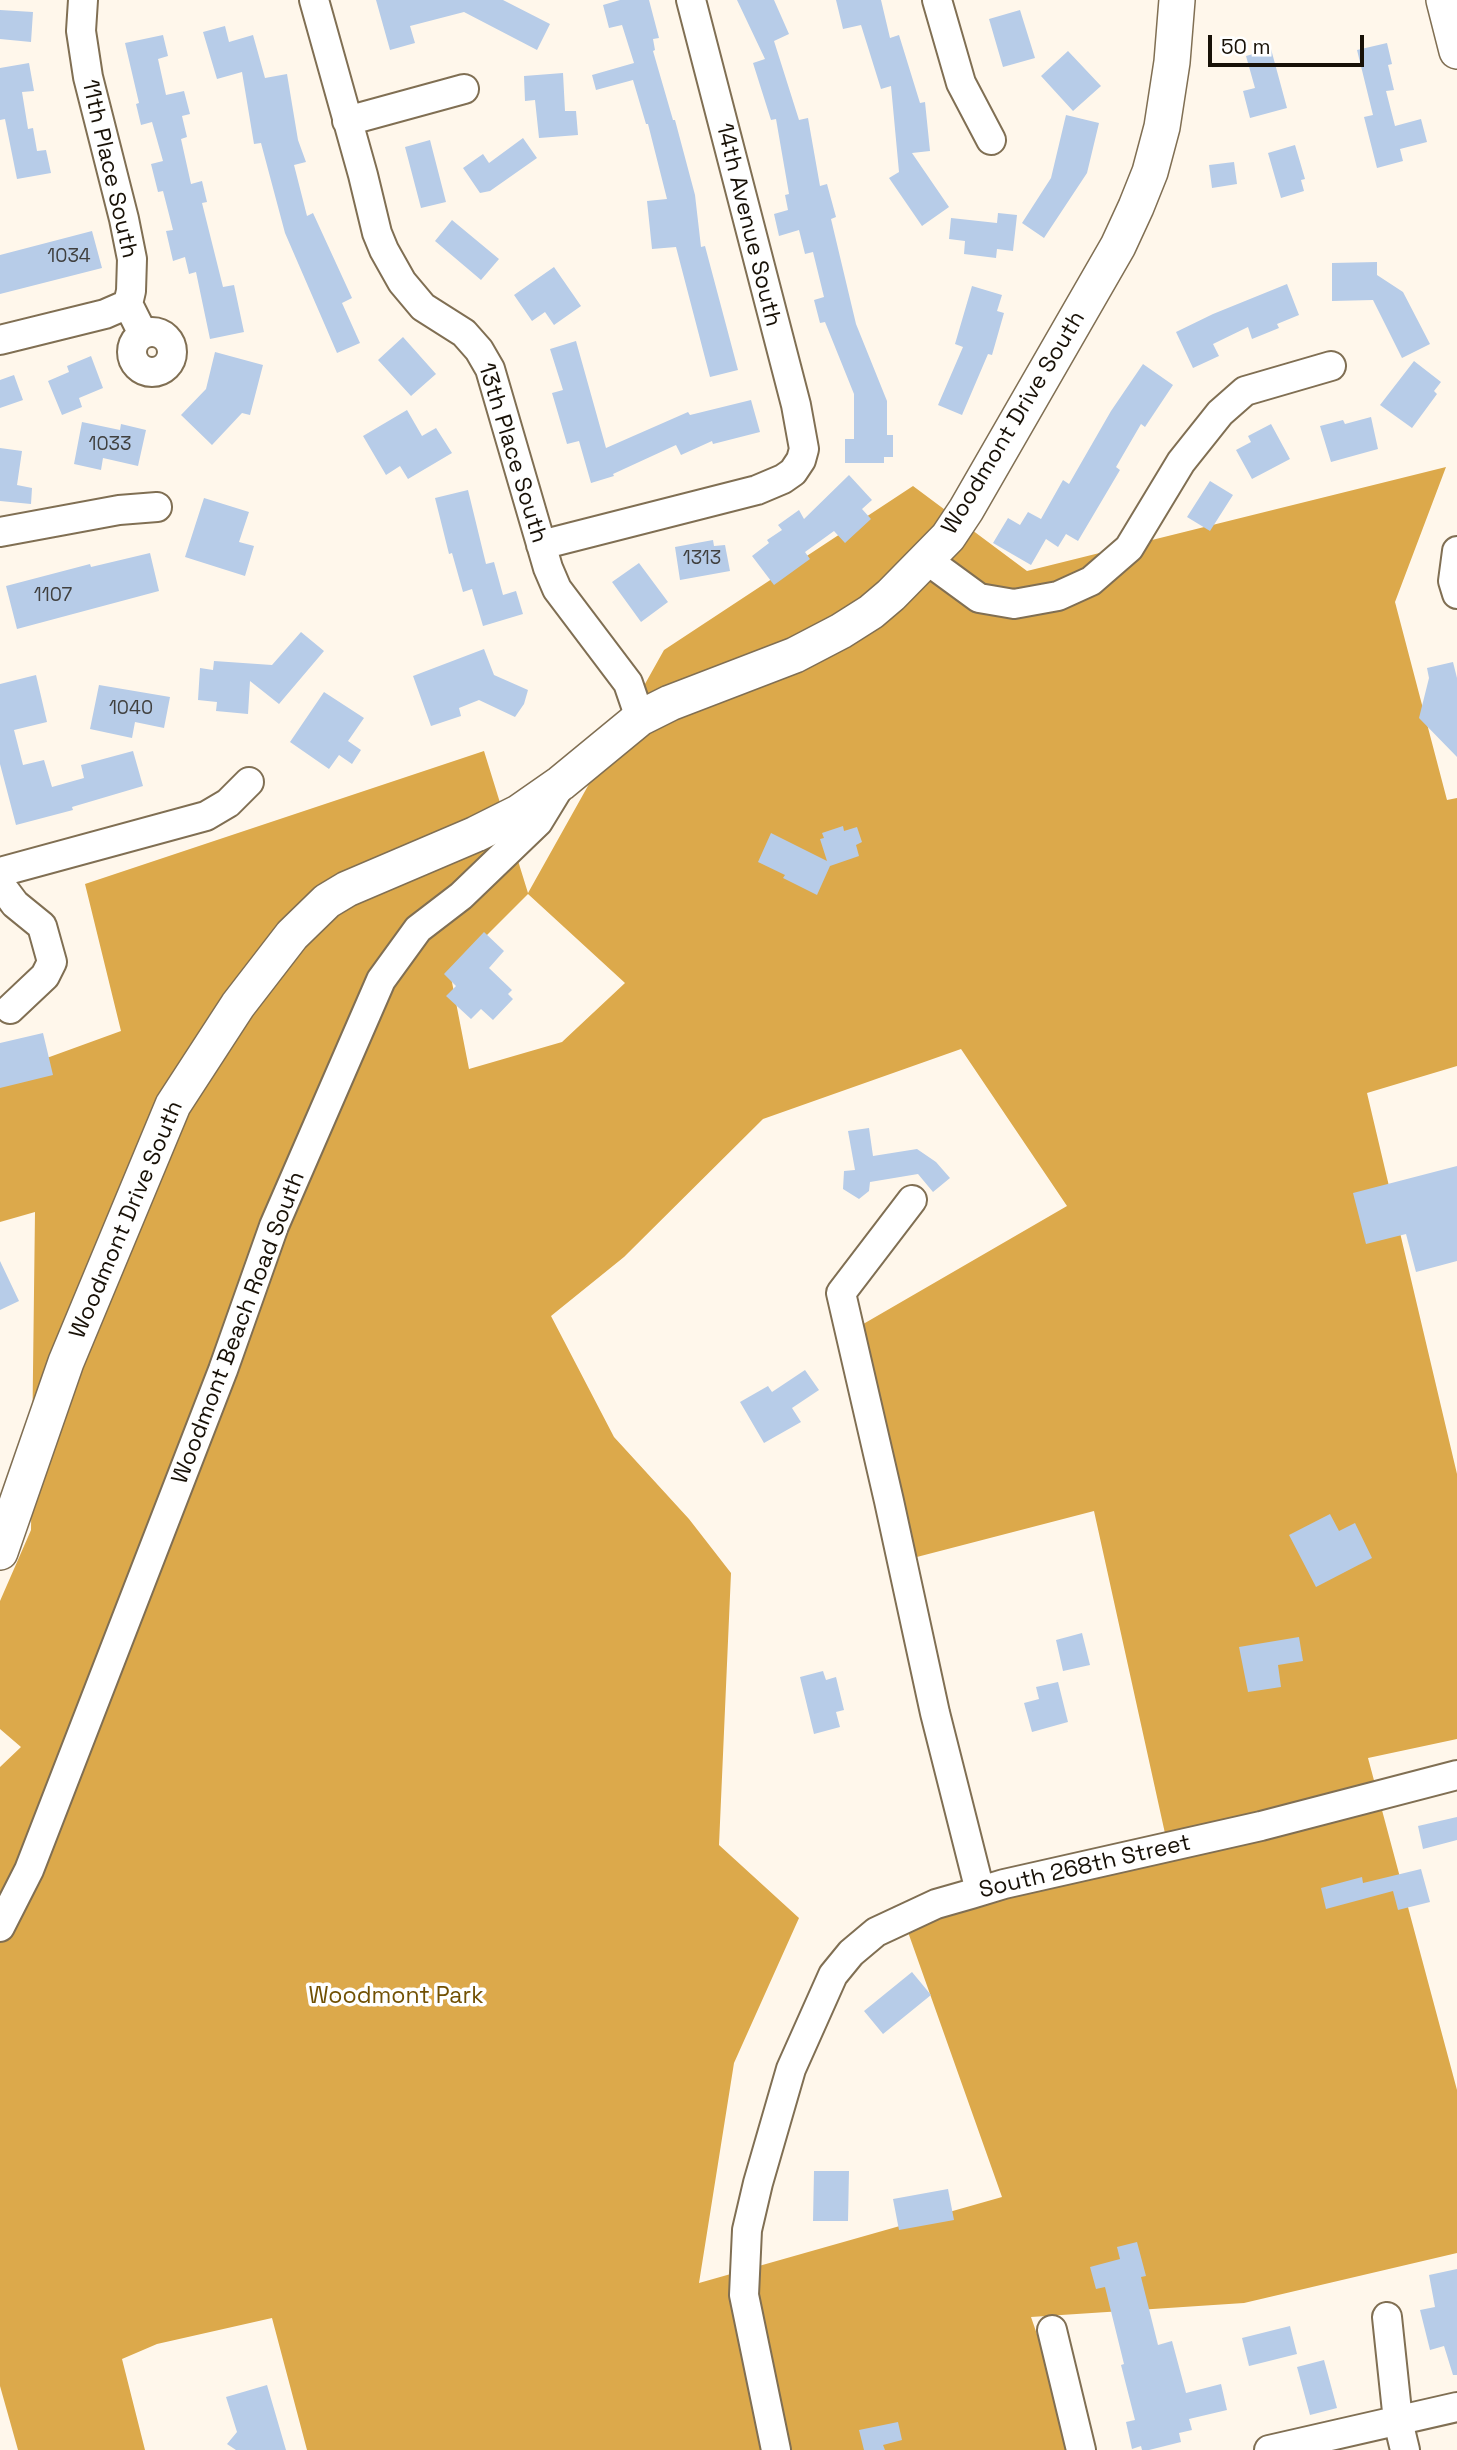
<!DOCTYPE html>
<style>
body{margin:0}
#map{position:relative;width:1457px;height:2450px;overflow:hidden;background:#fff7eb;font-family:"Space Grotesk",sans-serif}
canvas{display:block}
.scale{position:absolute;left:1208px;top:35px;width:156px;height:32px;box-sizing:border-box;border:4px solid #181107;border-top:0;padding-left:9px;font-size:21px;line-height:24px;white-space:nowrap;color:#181107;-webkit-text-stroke:5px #fff;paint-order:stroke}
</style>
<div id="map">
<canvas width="1457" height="2450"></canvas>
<div class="scale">50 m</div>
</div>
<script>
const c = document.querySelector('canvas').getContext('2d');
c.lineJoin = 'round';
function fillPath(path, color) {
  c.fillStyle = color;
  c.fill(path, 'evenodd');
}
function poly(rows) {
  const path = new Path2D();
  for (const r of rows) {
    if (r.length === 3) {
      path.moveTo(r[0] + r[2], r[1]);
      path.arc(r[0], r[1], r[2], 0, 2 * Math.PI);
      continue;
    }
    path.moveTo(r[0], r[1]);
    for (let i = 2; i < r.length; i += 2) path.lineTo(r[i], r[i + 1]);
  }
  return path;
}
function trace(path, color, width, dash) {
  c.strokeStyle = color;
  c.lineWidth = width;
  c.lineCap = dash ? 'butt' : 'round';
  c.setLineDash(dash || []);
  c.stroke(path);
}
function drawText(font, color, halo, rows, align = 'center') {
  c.font = font + ' "Space Grotesk",sans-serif';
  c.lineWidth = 7;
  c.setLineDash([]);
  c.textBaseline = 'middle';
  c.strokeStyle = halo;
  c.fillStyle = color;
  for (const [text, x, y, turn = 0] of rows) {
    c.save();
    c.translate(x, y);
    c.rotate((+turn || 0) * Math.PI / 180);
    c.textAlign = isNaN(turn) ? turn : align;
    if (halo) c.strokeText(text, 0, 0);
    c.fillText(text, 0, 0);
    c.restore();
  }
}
const forest = poly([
 [1446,467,1395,602,1447,800,1457,798,1457,1066,1367,1093,1457,1474,1457,1739,1368,1758,1457,2090,1457,2253,1244,2303,1031,2317,1077,2450,307,2450,272,2318,157,2344,122,2359,145,2450,18,2450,0,2386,0,1767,21,1747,0,1729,0,1601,31,1530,35,1212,0,1222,0,1075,121,1031,85,884,484,751,528,893,664,650,913,486,1027,571],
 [528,894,625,983,562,1042,469,1069,450,972],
 [961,1049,1067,1206,846,1334,913,1558,1094,1511,1168,1847,903,1918,1002,2197,699,2283,734,2063,799,1918,719,1845,731,1573,689,1519,614,1437,551,1316,624,1257,763,1119]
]);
const building = poly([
 [376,0,503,0,550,24,537,50,464,12,410,26,415,43,390,50],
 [620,0,649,0,659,38,653,39,655,50,653,51,673,120,675,120,695,195,701,247,705,246,738,370,710,377,676,247,652,249,647,201,667,199,648,124,646,124,633,80,596,90,592,75,634,63,622,25,609,28,603,5],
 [737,0,774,0,789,34,774,41,799,120,808,118,820,186,827,184,836,217,831,219,856,324,887,401,887,435,893,435,893,457,884,457,884,463,845,463,845,439,854,439,854,394,825,322,820,323,814,300,824,297,813,252,805,254,799,230,779,236,774,214,788,210,785,195,789,194,776,119,771,120,753,63,765,59],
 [836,0,881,0,890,38,899,35,920,103,925,102,930,151,912,153,949,207,922,226,889,178,899,172,891,86,881,89,861,25,843,29],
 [0,10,33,12,31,42,0,39],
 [1020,10,1035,58,1003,67,989,19],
 [225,26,229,42,253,35,265,78,287,74,298,140,306,162,294,165,307,216,313,213,352,298,342,303,360,343,337,353,285,233,261,143,254,144,242,72,217,79,203,32],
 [163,35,168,56,158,59,166,95,184,91,190,114,182,116,187,137,181,139,191,184,202,181,207,202,202,203,223,287,234,285,244,332,210,339,196,272,189,274,185,257,173,261,166,231,173,230,163,191,158,192,151,164,163,161,152,122,141,125,136,104,139,103,125,43],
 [1387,43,1392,64,1388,65,1394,90,1386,91,1395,126,1421,119,1427,142,1400,149,1403,161,1377,168,1364,117,1373,115,1357,50],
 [1271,49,1287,108,1250,118,1243,91,1255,88,1246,56],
 [1068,51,1101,86,1073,111,1041,76],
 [29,63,34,91,22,92,28,129,33,128,37,151,46,150,51,173,17,179,5,119,0,120,0,68],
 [563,73,565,111,576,111,578,135,539,138,535,100,525,101,524,76],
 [1066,115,1099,123,1087,173,1044,238,1022,223,1051,178],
 [523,138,537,158,490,191,480,193,463,168,483,154,489,163],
 [430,140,446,202,421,208,405,147],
 [1295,145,1305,179,1301,180,1304,191,1281,198,1268,153],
 [1234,162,1237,184,1212,188,1209,165],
 [998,213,1017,215,1013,251,997,249,996,258,964,254,965,241,949,239,951,218,997,223],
 [452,220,499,259,481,280,435,241],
 [92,231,102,268,0,294,0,255],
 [1377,262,1377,275,1403,292,1430,344,1402,358,1373,300,1332,301,1332,263],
 [554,267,581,306,554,325,545,312,532,321,514,295],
 [1287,284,1299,315,1277,324,1279,328,1252,339,1248,327,1213,344,1219,356,1193,368,1176,332,1213,314],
 [972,286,1002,295,997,311,1004,313,992,355,988,354,962,415,938,405,963,347,955,344],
 [403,337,436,374,411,396,378,360],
 [576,341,606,448,688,412,690,415,751,400,760,432,713,444,712,441,681,455,676,445,613,474,614,476,591,483,579,441,567,444,552,393,563,390,550,349],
 [215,352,263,365,250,415,242,413,212,445,181,415,206,389],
 [91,356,103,388,79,398,82,407,62,415,48,381,69,372,67,366],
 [1414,361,1441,382,1434,391,1437,394,1412,428,1380,405],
 [1143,364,1173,385,1145,427,1141,424,1116,467,1120,470,1078,541,1066,534,1058,547,1046,539,1031,565,993,543,1008,518,1020,525,1028,512,1041,519,1063,480,1069,484,1111,411],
 [14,375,23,400,0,408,0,380],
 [407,410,422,436,436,428,452,453,408,479,400,466,386,475,363,436],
 [1371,417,1378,449,1331,462,1320,426,1343,420,1345,424],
 [82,422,120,430,121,424,146,430,138,466,103,458,101,470,74,464],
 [1271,424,1290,459,1252,479,1236,450,1251,442,1248,436],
 [0,448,22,451,17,485,32,488,31,504,0,501],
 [849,475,872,500,862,509,871,519,845,543,834,531,805,552,810,559,774,585,752,556,769,543,767,540,782,530,778,525,799,510,804,519],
 [1210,481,1233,495,1210,531,1187,517],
 [468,490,486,564,494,562,503,595,516,591,523,614,483,626,472,589,463,592,452,553,449,554,435,498],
 [204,498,249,512,239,542,254,546,245,576,185,557],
 [713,540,714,546,725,545,730,571,680,580,675,547],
 [150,553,159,591,17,629,6,586,90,564,91,567],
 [639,563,668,602,641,622,612,582],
 [301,632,324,651,279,704,250,681,248,714,216,711,217,702,198,700,200,668,213,670,214,661,272,665],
 [484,649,494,675,528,690,524,704,515,717,479,700,459,708,461,716,431,726,413,676],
 [1453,662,1457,678,1457,757,1419,718,1429,678,1427,668],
 [36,675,47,722,14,730,23,765,44,760,52,787,84,778,81,765,133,751,143,786,72,807,73,810,16,825,0,764,0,684],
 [99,685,170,697,164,728,135,722,132,738,90,729],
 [324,692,364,718,348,741,361,750,352,764,339,755,329,769,290,742],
 [843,826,844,831,857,827,862,842,856,845,859,856,830,866,817,895,783,878,785,875,758,862,771,833,827,861,820,839,824,838,822,833],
 [484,932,504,951,489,968,512,990,508,994,513,999,493,1020,481,1009,471,1019,446,996,456,986,444,974],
 [43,1033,53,1075,0,1088,0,1043],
 [869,1128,873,1156,917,1149,936,1162,950,1178,933,1192,918,1174,870,1182,869,1191,859,1199,843,1189,844,1171,855,1170,848,1131],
 [1457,1166,1457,1261,1416,1272,1406,1234,1366,1244,1353,1193],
 [0,1261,19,1301,0,1310],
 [805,1370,819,1390,792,1408,801,1422,764,1443,740,1402,768,1386,772,1392],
 [1330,1514,1339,1531,1355,1523,1372,1558,1316,1587,1289,1535],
 [1082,1633,1090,1665,1063,1671,1056,1640],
 [1299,1637,1303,1661,1278,1665,1281,1687,1248,1692,1239,1647],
 [823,1671,826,1680,836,1677,844,1710,836,1712,840,1727,814,1734,800,1677],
 [1058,1682,1068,1722,1032,1732,1024,1703,1039,1699,1036,1687],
 [1457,1817,1457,1840,1423,1849,1418,1826],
 [1421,1869,1430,1902,1398,1910,1393,1891,1326,1909,1321,1888,1362,1877,1363,1883],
 [912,1972,931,1995,883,2034,864,2011],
 [814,2171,849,2171,848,2221,813,2221],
 [948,2189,954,2220,899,2230,893,2199],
 [1137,2242,1146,2276,1141,2277,1158,2345,1172,2341,1186,2393,1221,2384,1227,2410,1189,2419,1192,2430,1179,2433,1181,2442,1149,2450,1142,2450,1141,2446,1132,2449,1126,2422,1135,2420,1121,2365,1124,2364,1105,2287,1096,2289,1090,2267,1120,2259,1117,2247],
 [1457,2269,1457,2375,1453,2375,1444,2346,1430,2350,1420,2310,1435,2307,1429,2275],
 [1290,2326,1297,2354,1249,2366,1242,2338],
 [1324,2360,1337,2408,1310,2415,1297,2367],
 [267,2385,286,2450,236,2450,227,2444,237,2432,226,2397],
 [898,2422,902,2440,883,2445,885,2450,864,2450,859,2430]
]);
const minor = poly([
 [83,0,81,31,88,77,124,219,132,259,131,291,128,304,143,334],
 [314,0,363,175,377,233,384,250,402,282,423,307,464,333,479,350,490,369,548,568,557,589,628,683,640,718],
 [937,0,961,83,991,140],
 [347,121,464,89],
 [152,352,20],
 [0,340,105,314,128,304],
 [0,532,119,510,157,507],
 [541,545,757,490,783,479,793,472,801,460,804,449,796,405,691,0],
 [1457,551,1453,581,1457,594],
 [927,560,979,598,1014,604,1058,596,1091,581,1129,548,1181,462,1220,413,1245,391,1331,366],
 [0,872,206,816,228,803,249,782],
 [0,884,15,904,42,926,52,962,45,976,10,1009],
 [912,1200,841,1293,889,1501,935,1713,980,1891],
 [0,1927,29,1870,223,1370,274,1226,381,980,418,929,461,896,538,822,560,786],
 [1387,2317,1398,2421,1405,2450],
 [1052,2330,1081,2450],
 [776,2450,744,2295,747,2230,758,2183,791,2069,833,1975,851,1953,876,1932,936,1904,971,1894,1004,1884,1261,1826,1457,1775],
 [1269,2450,1457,2407]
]);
const major = poly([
 [1444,0,1457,51],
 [0,1552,66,1362,173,1105,238,1005,292,935,327,901,347,889,476,834,518,813,561,783,640,718,670,703,795,655,841,631,871,612,891,595,948,537,966,510,1118,246,1136,207,1150,172,1162,127,1172,62,1177,0]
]);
const numberNames = [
 ["1034",69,257],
 ["1033",110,445],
 ["1313",702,559],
 ["1107",53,596],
 ["1040",131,709]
];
const streetNames = [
 ["11th Place South",109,169,77],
 ["14th Avenue South",748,225,76],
 ["Woodmont Drive South",1014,423,-59],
 ["13th Place South",512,453,73],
 ["Woodmont Drive South",127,1220,-67],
 ["Woodmont Beach Road South",239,1328,-69],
 ["South 268th Street",1085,1867,-13]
];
const parkNames = [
 ["Woodmont Park",396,1997]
];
fillPath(forest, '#dca94b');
fillPath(building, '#b7cce8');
trace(minor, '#806f53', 32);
trace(major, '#806f53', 38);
trace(minor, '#fff', 28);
trace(major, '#fff', 35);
drawText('19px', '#40403f', null, numberNames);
drawText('23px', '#181107', '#fff', streetNames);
drawText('23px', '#715003', '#fff', parkNames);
</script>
